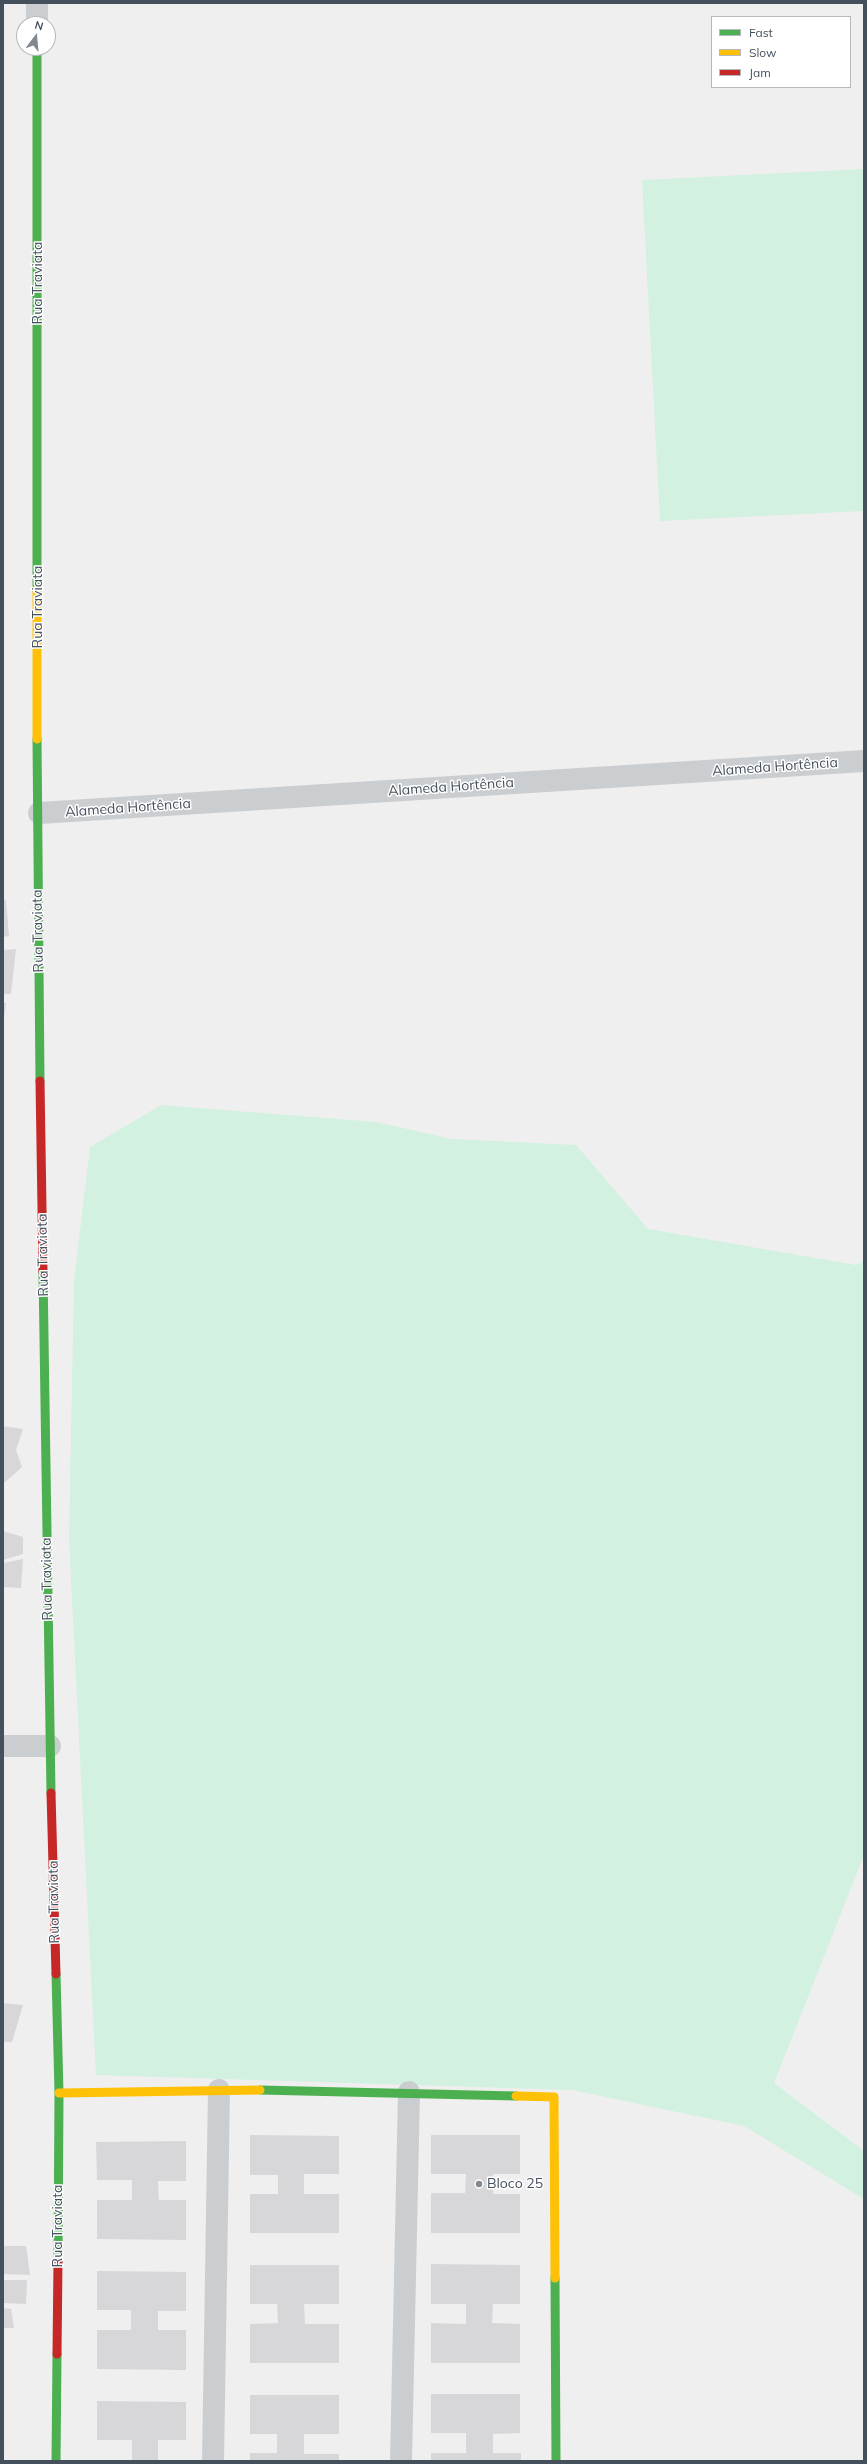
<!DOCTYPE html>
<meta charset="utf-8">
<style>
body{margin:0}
#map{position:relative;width:867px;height:2464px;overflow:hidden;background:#f0efef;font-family:Mulish,sans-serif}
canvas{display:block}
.frame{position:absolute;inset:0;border:4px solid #45505d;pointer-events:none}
.legend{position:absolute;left:711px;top:16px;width:140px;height:72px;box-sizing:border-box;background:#fff;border:1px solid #b5b9be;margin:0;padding:5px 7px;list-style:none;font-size:12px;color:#45505d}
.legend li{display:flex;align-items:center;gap:8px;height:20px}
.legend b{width:20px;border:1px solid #b5b9be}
.north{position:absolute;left:16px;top:16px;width:40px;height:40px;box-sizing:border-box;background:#fff;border:1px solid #b5b9be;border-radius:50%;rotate:16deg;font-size:11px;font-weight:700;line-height:16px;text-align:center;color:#45505d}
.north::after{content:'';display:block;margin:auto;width:14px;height:18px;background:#818890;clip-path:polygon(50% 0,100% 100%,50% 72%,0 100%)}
</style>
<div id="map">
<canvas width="867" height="2464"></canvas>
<div class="frame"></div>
<ul class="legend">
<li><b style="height:5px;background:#4caf50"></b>Fast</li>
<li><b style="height:5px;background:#ffc107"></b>Slow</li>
<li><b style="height:5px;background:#c62828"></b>Jam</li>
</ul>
<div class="north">N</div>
</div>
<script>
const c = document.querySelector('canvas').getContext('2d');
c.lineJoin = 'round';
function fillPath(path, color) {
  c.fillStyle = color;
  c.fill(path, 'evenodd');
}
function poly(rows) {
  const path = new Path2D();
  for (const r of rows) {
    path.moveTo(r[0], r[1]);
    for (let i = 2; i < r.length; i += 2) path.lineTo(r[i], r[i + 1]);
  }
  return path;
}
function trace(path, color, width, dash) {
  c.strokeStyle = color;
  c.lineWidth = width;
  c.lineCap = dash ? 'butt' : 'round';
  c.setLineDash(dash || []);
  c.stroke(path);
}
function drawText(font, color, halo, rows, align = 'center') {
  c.font = font + ' Mulish,sans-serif';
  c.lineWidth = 3;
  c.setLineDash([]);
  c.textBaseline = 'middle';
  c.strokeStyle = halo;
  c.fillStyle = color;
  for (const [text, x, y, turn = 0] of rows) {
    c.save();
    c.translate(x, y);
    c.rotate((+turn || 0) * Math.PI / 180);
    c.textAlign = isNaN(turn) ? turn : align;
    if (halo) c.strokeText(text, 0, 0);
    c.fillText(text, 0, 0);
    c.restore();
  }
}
const green = poly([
 [864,169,864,511,660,521,642,180],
 [161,1105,376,1122,452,1139,576,1145,648,1229,856,1265,864,1261,864,1855,774,2083,864,2151,864,2199,744,2126,572,2090,96,2075,69,1539,74,1281,90,1147]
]);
const building = poly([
 [3,899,6,900,9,936,3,937],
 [16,949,11,994,3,994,3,950],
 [3,1003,6,1003,4,1019,3,1019],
 [3,1426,23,1429,16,1450,22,1467,3,1484],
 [3,1531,23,1537,23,1554,3,1560],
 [23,1559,21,1588,3,1587,3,1563],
 [3,2003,23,2005,12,2042,3,2042],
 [250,2135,339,2136,339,2174,304,2174,304,2194,339,2194,339,2233,250,2233,250,2194,278,2194,278,2175,250,2175],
 [431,2135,520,2135,520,2174,493,2174,493,2194,520,2194,520,2233,431,2233,431,2193,465,2193,466,2174,431,2174],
 [186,2141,186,2181,158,2181,159,2200,186,2200,186,2240,97,2239,97,2200,132,2200,132,2180,97,2180,96,2142],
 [3,2246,26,2246,30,2275,3,2274],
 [431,2264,520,2265,520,2304,493,2304,492,2323,520,2324,520,2363,431,2363,431,2323,466,2324,466,2304,431,2304],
 [250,2265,339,2265,339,2304,304,2304,305,2324,339,2324,339,2363,250,2363,250,2324,278,2323,277,2304,250,2304],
 [97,2271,186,2272,186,2311,158,2311,158,2330,186,2330,186,2370,97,2369,97,2330,131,2330,131,2310,97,2310],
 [3,2280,27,2280,26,2304,3,2303],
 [3,2308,11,2309,14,2328,3,2328],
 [431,2394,520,2394,520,2433,493,2434,493,2453,521,2453,521,2461,431,2461,431,2453,466,2453,466,2433,431,2433],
 [250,2395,339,2395,339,2434,304,2434,304,2454,339,2454,339,2461,250,2461,250,2453,277,2453,277,2434,250,2434],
 [97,2401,186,2402,186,2440,158,2440,158,2461,132,2461,132,2440,97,2440]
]);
const street = poly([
 [37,3,37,24],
 [39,813,864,761],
 [3,1746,50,1746],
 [213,2461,219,2090],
 [401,2461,409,2092]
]);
const fast = poly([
 [37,48,37,590],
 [37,739,40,1081],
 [43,1272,51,1793],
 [56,1974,59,2093,58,2261],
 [260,2090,516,2096],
 [555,2278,556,2461],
 [56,2461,57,2354]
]);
const slow = poly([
 [37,590,37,739],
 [59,2093,260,2090],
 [516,2096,554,2097,555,2278]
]);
const jam = poly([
 [40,1081,43,1272],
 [51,1793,56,1974],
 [57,2354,58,2261]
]);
const markers = [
 [479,2184,4,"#818890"]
];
const streetNames = [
 ["Rua Traviata",38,283,-90],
 ["Rua Traviata",38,607,-90],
 ["Alameda Hortência",775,767,-4],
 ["Alameda Hortência",451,787,-4],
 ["Alameda Hortência",128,808,-4],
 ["Rua Traviata",38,931,-91],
 ["Rua Traviata",43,1255,-91],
 ["Rua Traviata",47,1579,-91],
 ["Rua Traviata",54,1902,-91],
 ["Rua Traviata",58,2226,-90]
];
const poiNames = [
 ["Bloco 25",487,2184]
];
fillPath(green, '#d2f1e0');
fillPath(building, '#d7d7d9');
trace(street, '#cbced1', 22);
trace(fast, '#4caf50', 9);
trace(slow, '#ffc107', 9);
trace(jam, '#c62828', 9);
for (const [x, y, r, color] of markers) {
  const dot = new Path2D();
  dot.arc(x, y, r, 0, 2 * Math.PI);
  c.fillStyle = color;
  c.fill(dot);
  trace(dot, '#fff', 1.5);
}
drawText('14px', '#45505d', '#fff', streetNames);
drawText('14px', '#45505d', '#fff', poiNames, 'left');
</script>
